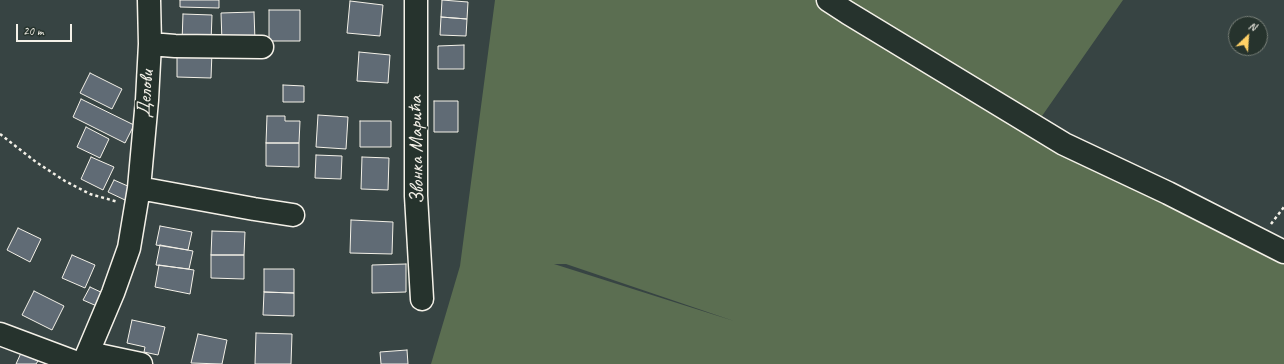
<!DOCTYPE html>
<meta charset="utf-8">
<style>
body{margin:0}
#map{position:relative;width:1284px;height:364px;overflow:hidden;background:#374443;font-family:Caveat,sans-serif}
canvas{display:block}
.north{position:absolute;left:1228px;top:16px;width:40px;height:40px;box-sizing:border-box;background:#26332d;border:1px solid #787f78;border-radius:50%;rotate:25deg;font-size:11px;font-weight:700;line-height:16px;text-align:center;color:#f4f1e8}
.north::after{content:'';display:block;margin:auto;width:14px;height:18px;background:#ffd166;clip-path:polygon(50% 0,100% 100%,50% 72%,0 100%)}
.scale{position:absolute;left:16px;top:24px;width:56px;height:18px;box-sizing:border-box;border:2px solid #f4f1e8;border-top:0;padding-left:5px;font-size:12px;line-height:14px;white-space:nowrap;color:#f4f1e8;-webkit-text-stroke:3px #26332d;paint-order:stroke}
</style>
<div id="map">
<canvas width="1284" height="364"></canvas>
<div class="north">N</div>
<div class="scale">20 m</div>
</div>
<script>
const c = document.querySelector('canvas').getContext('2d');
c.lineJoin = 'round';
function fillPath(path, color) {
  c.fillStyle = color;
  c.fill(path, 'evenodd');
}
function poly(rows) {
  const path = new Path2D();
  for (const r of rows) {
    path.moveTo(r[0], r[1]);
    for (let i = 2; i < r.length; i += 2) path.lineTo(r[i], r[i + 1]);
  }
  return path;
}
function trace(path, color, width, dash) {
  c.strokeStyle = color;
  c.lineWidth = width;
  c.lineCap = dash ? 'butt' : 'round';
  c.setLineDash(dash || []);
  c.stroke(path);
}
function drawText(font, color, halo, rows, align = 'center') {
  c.font = font + ' Caveat,sans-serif';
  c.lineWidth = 4;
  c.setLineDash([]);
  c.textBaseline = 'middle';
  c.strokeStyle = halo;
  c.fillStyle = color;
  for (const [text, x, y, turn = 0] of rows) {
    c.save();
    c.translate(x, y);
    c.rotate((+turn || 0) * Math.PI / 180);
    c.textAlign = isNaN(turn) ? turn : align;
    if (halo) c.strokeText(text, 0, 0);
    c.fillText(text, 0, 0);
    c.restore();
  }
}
const green = poly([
 [495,0,1123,0,1028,136,1261,249,1284,264,1284,364,431,364,460,266],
 [554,264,566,264,734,321]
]);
const building = poly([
 [180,0,219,0,219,8,180,7,180,0],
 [442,0,468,2,467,19,441,17,442,0],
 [350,1,383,5,380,36,347,33,350,1],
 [269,10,300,10,300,41,269,41,269,10],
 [254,12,255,41,222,42,221,13,254,12],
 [183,14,212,15,211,42,182,42,183,14],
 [441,17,467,19,466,36,440,35,441,17],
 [464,45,464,69,438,69,438,46,464,45],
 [177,51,212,52,211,78,177,77,177,51],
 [359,52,390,55,388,83,357,81,359,52],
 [90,73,122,89,112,109,80,93,90,73],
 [283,85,304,86,304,102,283,102,283,85],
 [81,99,134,125,125,143,73,117,81,99],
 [434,101,458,101,458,132,434,132,434,101],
 [318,115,348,117,346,149,316,147,318,115],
 [267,116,285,116,285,121,300,121,299,143,266,143,267,116],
 [360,121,391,121,391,147,360,147,360,121],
 [86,127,109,139,100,158,77,147,86,127],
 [266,143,299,143,299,167,266,166,266,143],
 [316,155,342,156,341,179,315,178,316,155],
 [91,157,114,167,103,190,81,179,91,157],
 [362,157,389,158,388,190,361,189,362,157],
 [114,180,130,187,125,200,108,192,114,180],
 [351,220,393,222,392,254,350,253,351,220],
 [160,226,192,232,188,250,156,245,160,226],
 [18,228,41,239,30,262,7,250,18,228],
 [212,231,245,232,244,255,211,255,212,231],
 [160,245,193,251,189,269,156,265,160,245],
 [72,255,95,265,85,288,62,278,72,255],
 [211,255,244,255,244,279,211,278,211,255],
 [406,264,406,292,372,293,372,265,406,264],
 [159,265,194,270,190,294,155,287,159,265],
 [264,269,294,269,294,293,264,292,264,269],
 [90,287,105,294,99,307,83,300,90,287],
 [34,291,64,306,52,330,22,315,34,291],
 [264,292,294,293,294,316,263,315,264,292],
 [132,320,165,327,158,355,144,352,145,347,127,343,132,320],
 [256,333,292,334,291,364,255,364,256,333],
 [198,334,227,340,222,364,191,363,198,334],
 [407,350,408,364,381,364,380,352,407,350],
 [21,353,38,361,36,364,16,364,21,353]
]);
const path = poly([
 [0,134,36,162,65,181,90,194,118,202],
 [1271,224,1284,207]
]);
const minor = poly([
 [416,0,416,196,422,299],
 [828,0,848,13,1064,144,1168,193,1284,252],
 [150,44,175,46,262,47],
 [139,188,254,209,293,215],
 [0,334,80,364],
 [89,353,141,364],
 [83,364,113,293,129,248,139,188,147,100,150,44,149,0]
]);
const streetNames = [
 ["Делови",146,94,-86],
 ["Звонка Марића",417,150,-91]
];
fillPath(green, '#5b6e51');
fillPath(building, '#606b75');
trace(building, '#f4f1e8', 1);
trace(minor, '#f4f1e8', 25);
trace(path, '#f4f1e8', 2.5, [3, 3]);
trace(minor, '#26332d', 22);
drawText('20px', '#f4f1e8', '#26332d', streetNames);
</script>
